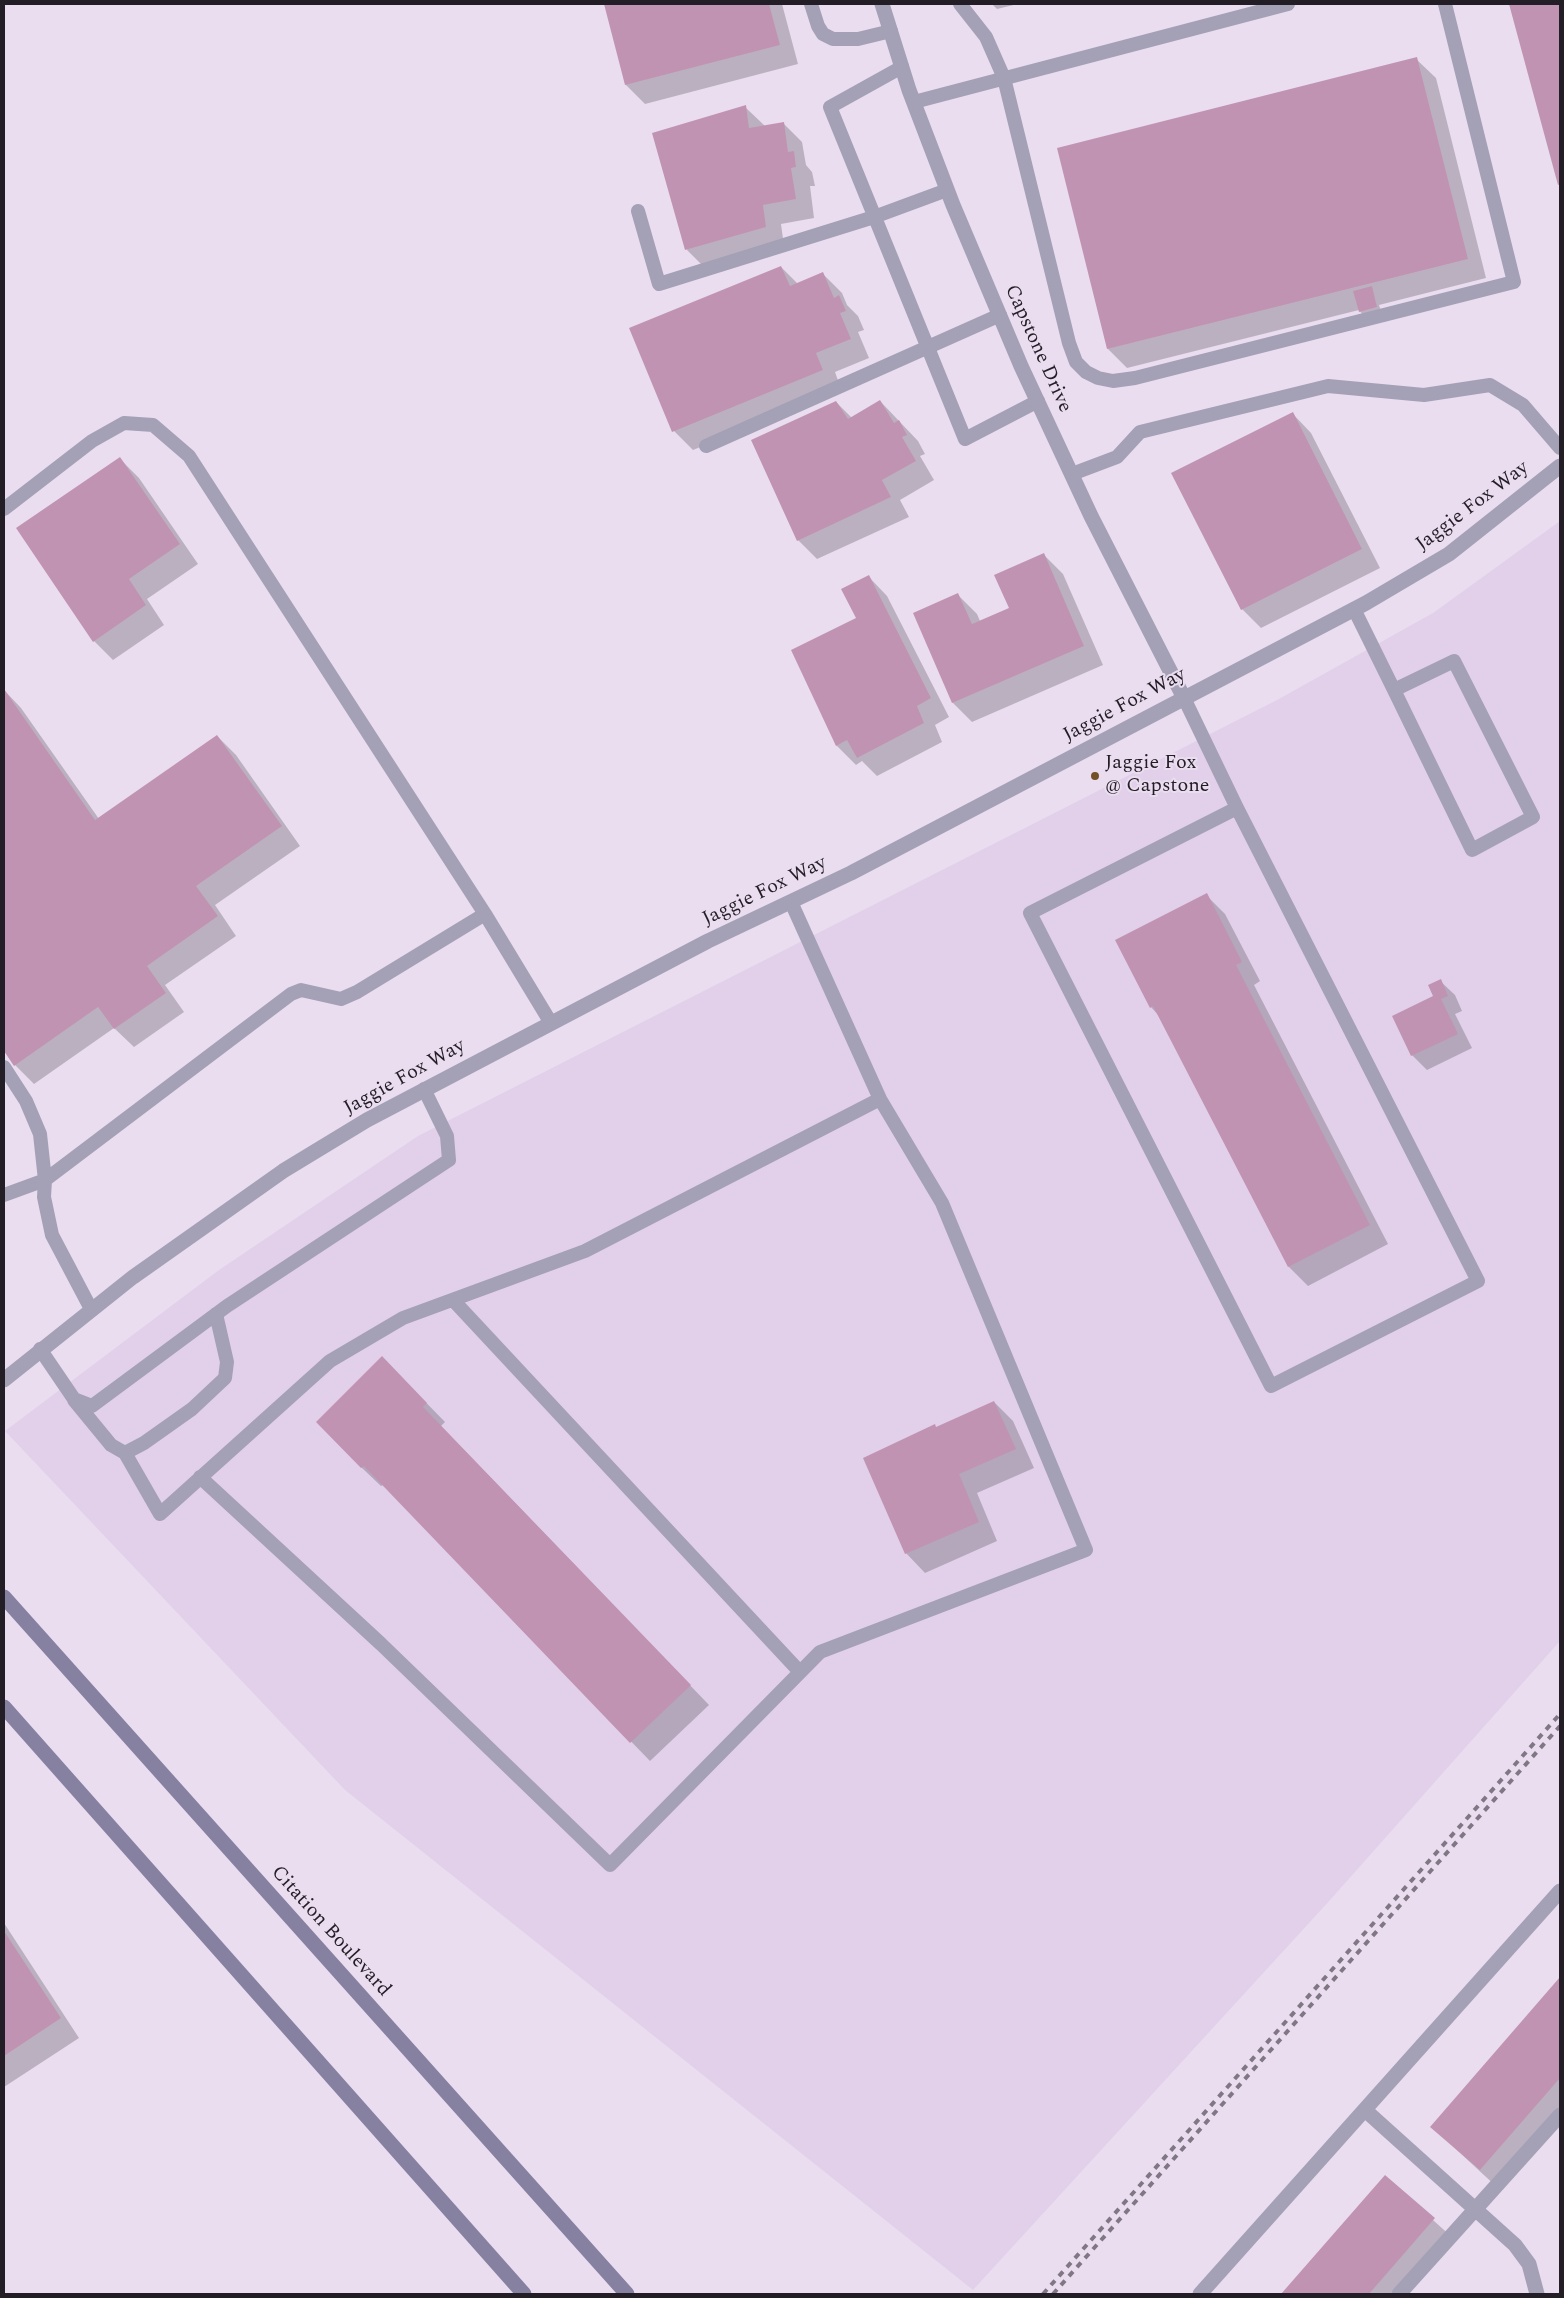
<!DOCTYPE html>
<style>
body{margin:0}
#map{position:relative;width:1564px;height:2298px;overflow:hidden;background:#eaddf0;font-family:Spectral,serif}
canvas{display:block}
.frame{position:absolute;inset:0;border:5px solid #231e25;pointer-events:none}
</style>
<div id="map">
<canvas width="1564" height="2298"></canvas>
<div class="frame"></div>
</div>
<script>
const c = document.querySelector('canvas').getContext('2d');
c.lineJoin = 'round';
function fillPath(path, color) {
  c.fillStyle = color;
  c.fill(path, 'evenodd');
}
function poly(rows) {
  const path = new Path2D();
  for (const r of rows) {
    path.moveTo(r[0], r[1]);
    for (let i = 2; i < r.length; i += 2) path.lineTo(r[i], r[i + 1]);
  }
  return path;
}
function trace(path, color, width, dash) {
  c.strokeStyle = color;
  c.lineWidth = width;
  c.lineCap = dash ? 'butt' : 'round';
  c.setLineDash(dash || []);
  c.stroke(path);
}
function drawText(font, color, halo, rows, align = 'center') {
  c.font = font + ' Spectral,serif';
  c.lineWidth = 4;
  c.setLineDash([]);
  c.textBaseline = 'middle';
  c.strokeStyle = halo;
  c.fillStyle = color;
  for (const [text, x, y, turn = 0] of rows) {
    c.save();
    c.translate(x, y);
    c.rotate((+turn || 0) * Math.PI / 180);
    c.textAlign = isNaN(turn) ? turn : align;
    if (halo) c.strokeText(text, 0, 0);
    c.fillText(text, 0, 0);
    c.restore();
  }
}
const built = poly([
 [1560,521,1560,1641,1331,1899,973,2290,345,1790,5,1431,219,1270,418,1136,1277,700,1433,613]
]);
const shadow = poly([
 [609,4,782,4,798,64,645,104,626,85,606,5],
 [992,4,1018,4,997,9],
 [1511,4,1560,4,1560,185,1559,184],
 [1416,59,1436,78,1486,278,1379,305,1381,311,1364,316,1359,310,1127,368,1108,349,1058,149],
 [745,107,765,126,783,123,802,142,806,165,812,172,815,186,810,186,814,218,781,224,784,246,706,269,687,250],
 [781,267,798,284,823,274,842,293,847,305,858,316,864,330,858,332,869,358,835,372,841,389,693,450,674,431],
 [880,401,918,441,925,454,920,456,934,480,900,500,909,517,817,559,798,540,836,402,852,418],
 [1292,413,1311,433,1380,568,1261,628,1242,609],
 [120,459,139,478,198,564,147,599,164,625,113,660,94,641],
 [1044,555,1063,574,1103,665,972,722,953,703,914,614,958,595,977,614,980,621,1011,608],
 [868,576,887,596,949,717,935,725,942,742,877,776,862,761,856,765,837,746,793,651,858,619],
 [4,690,21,708,99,819,217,736,236,755,300,846,215,905,236,936,165,985,184,1012,134,1047,114,1028,34,1084,15,1065,4,1049],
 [1206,895,1225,914,1260,981,1254,985,1388,1244,1308,1286,1289,1267,1160,1017,1151,1007],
 [1440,981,1455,995,1462,1011,1455,1014,1472,1048,1427,1070,1412,1055,1394,1016,1435,996],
 [401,1377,445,1422,441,1426,709,1705,650,1761,383,1485,381,1486,361,1467],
 [994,1402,1013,1421,1034,1468,977,1493,997,1541,925,1573,906,1553,936,1428],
 [4,1923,79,2038,4,2087],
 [1560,1979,1560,2118,1499,2189,1432,2127],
 [1385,2177,1453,2238,1404,2294,1283,2294]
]);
const building = poly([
 [604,4,769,4,780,45,625,85],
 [1509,4,1560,4,1560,184,1558,185],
 [1417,57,1468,259,1107,349,1057,148],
 [746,105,749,128,784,122,788,152,794,151,796,167,791,168,796,199,763,205,766,227,685,250,652,133],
 [781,266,790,286,823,272,834,298,839,295,846,311,840,313,851,339,816,353,823,370,672,432,629,328],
 [1372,286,1377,307,1359,312,1353,291],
 [880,400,894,423,899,420,907,435,902,437,916,461,882,480,891,497,797,541,751,440,836,401,848,419],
 [1293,412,1362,549,1241,610,1171,473],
 [120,457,180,544,129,579,146,605,93,642,16,528],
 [1044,553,1084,646,952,703,913,613,958,593,972,624,1009,608,994,575],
 [869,575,931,698,917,706,924,723,857,758,847,740,836,746,791,650,856,618,841,589],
 [4,689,95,820,217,735,282,826,196,886,218,916,147,966,166,993,114,1029,98,1007,14,1066,4,1051],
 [1207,893,1242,962,1236,965,1370,1225,1288,1267,1153,1006,1150,1008,1115,940],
 [1441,979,1448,996,1441,999,1458,1034,1411,1056,1392,1016,1433,996,1428,985],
 [382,1356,427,1403,423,1407,691,1685,630,1743,364,1466,361,1468,316,1422],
 [994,1401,1016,1449,959,1474,979,1522,905,1554,863,1458,935,1424,936,1427],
 [4,1931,61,2018,4,2056],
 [1560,1977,1560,2078,1480,2170,1430,2127],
 [1385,2175,1435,2218,1369,2294,1281,2294]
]);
const service = poly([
 [811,4,818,26,823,34,833,39,858,39,891,31],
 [960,4,986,37,1004,78,1069,343,1076,362,1086,372,1098,378,1113,381,1135,378,1514,282,1445,4],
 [902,67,830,107,965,439,1038,401],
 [914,102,1288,4],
 [638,211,659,284,874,217,947,190],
 [706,446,1000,315],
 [1072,474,1117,457,1140,432,1328,386,1424,395,1490,385,1523,405,1560,448],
 [4,509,92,441,124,423,153,425,189,456,485,914,551,1023],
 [1354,609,1394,690,1472,850,1533,817,1454,661,1394,690],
 [1184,698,1237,808],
 [1237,808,1478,1281,1271,1386,1030,913,1237,808],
 [4,1067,26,1101,40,1134,45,1180,44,1197,52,1235,91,1309],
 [4,1195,45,1180,291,994,301,990,341,999,357,992,485,914],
 [453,1300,800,1672],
 [40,1349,74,1399,92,1406,227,1306,449,1160,447,1136,424,1089],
 [74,1400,111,1445,125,1453,144,1443,192,1409,225,1378,227,1362,216,1314],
 [125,1453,160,1514,330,1361,403,1318,585,1251,880,1099,791,902],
 [200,1477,381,1644,610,1865,820,1652,1086,1550,942,1203,880,1099]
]);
const minor = poly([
 [882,4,909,90,953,205,1021,366,1091,516,1184,698],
 [4,1380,133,1277,283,1171,367,1120,708,941,851,873,1366,603,1449,554,1560,466],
 [1365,2110,1515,2245,1529,2264,1537,2294],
 [1200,2294,1560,1891],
 [1399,2294,1560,2115]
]);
const secondary = poly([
 [4,1597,627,2294],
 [4,1707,524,2294]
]);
const rail = poly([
 [1043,2294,1560,1714],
 [1053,2294,1560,1726]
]);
const markers = [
 [1095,776,5,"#725028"]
];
const streetNames = [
 ["Capstone Drive",1037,349,66],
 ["Jaggie Fox Way",1473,507,-37],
 ["Jaggie Fox Way",1125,706,-28],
 ["Jaggie Fox Way",765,892,-26],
 ["Jaggie Fox Way",405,1078,-29],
 ["Citation Boulevard",330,1932,48]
];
const poiNames = [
 ["Jaggie Fox",1105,764],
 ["@ Capstone",1105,787]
];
fillPath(built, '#e2d0ea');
fillPath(shadow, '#0003');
fillPath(building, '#c193b3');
trace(service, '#a4a1b6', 14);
trace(minor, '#a4a1b6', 15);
trace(secondary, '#8681a0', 15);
trace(rail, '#807784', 4, [6, 6]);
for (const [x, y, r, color] of markers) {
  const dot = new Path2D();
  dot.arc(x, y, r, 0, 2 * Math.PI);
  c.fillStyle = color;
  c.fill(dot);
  trace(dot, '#eaddf0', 2);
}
drawText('20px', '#231e25', '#eaddf0', streetNames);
drawText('20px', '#231e25', '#eaddf0', poiNames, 'left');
</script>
